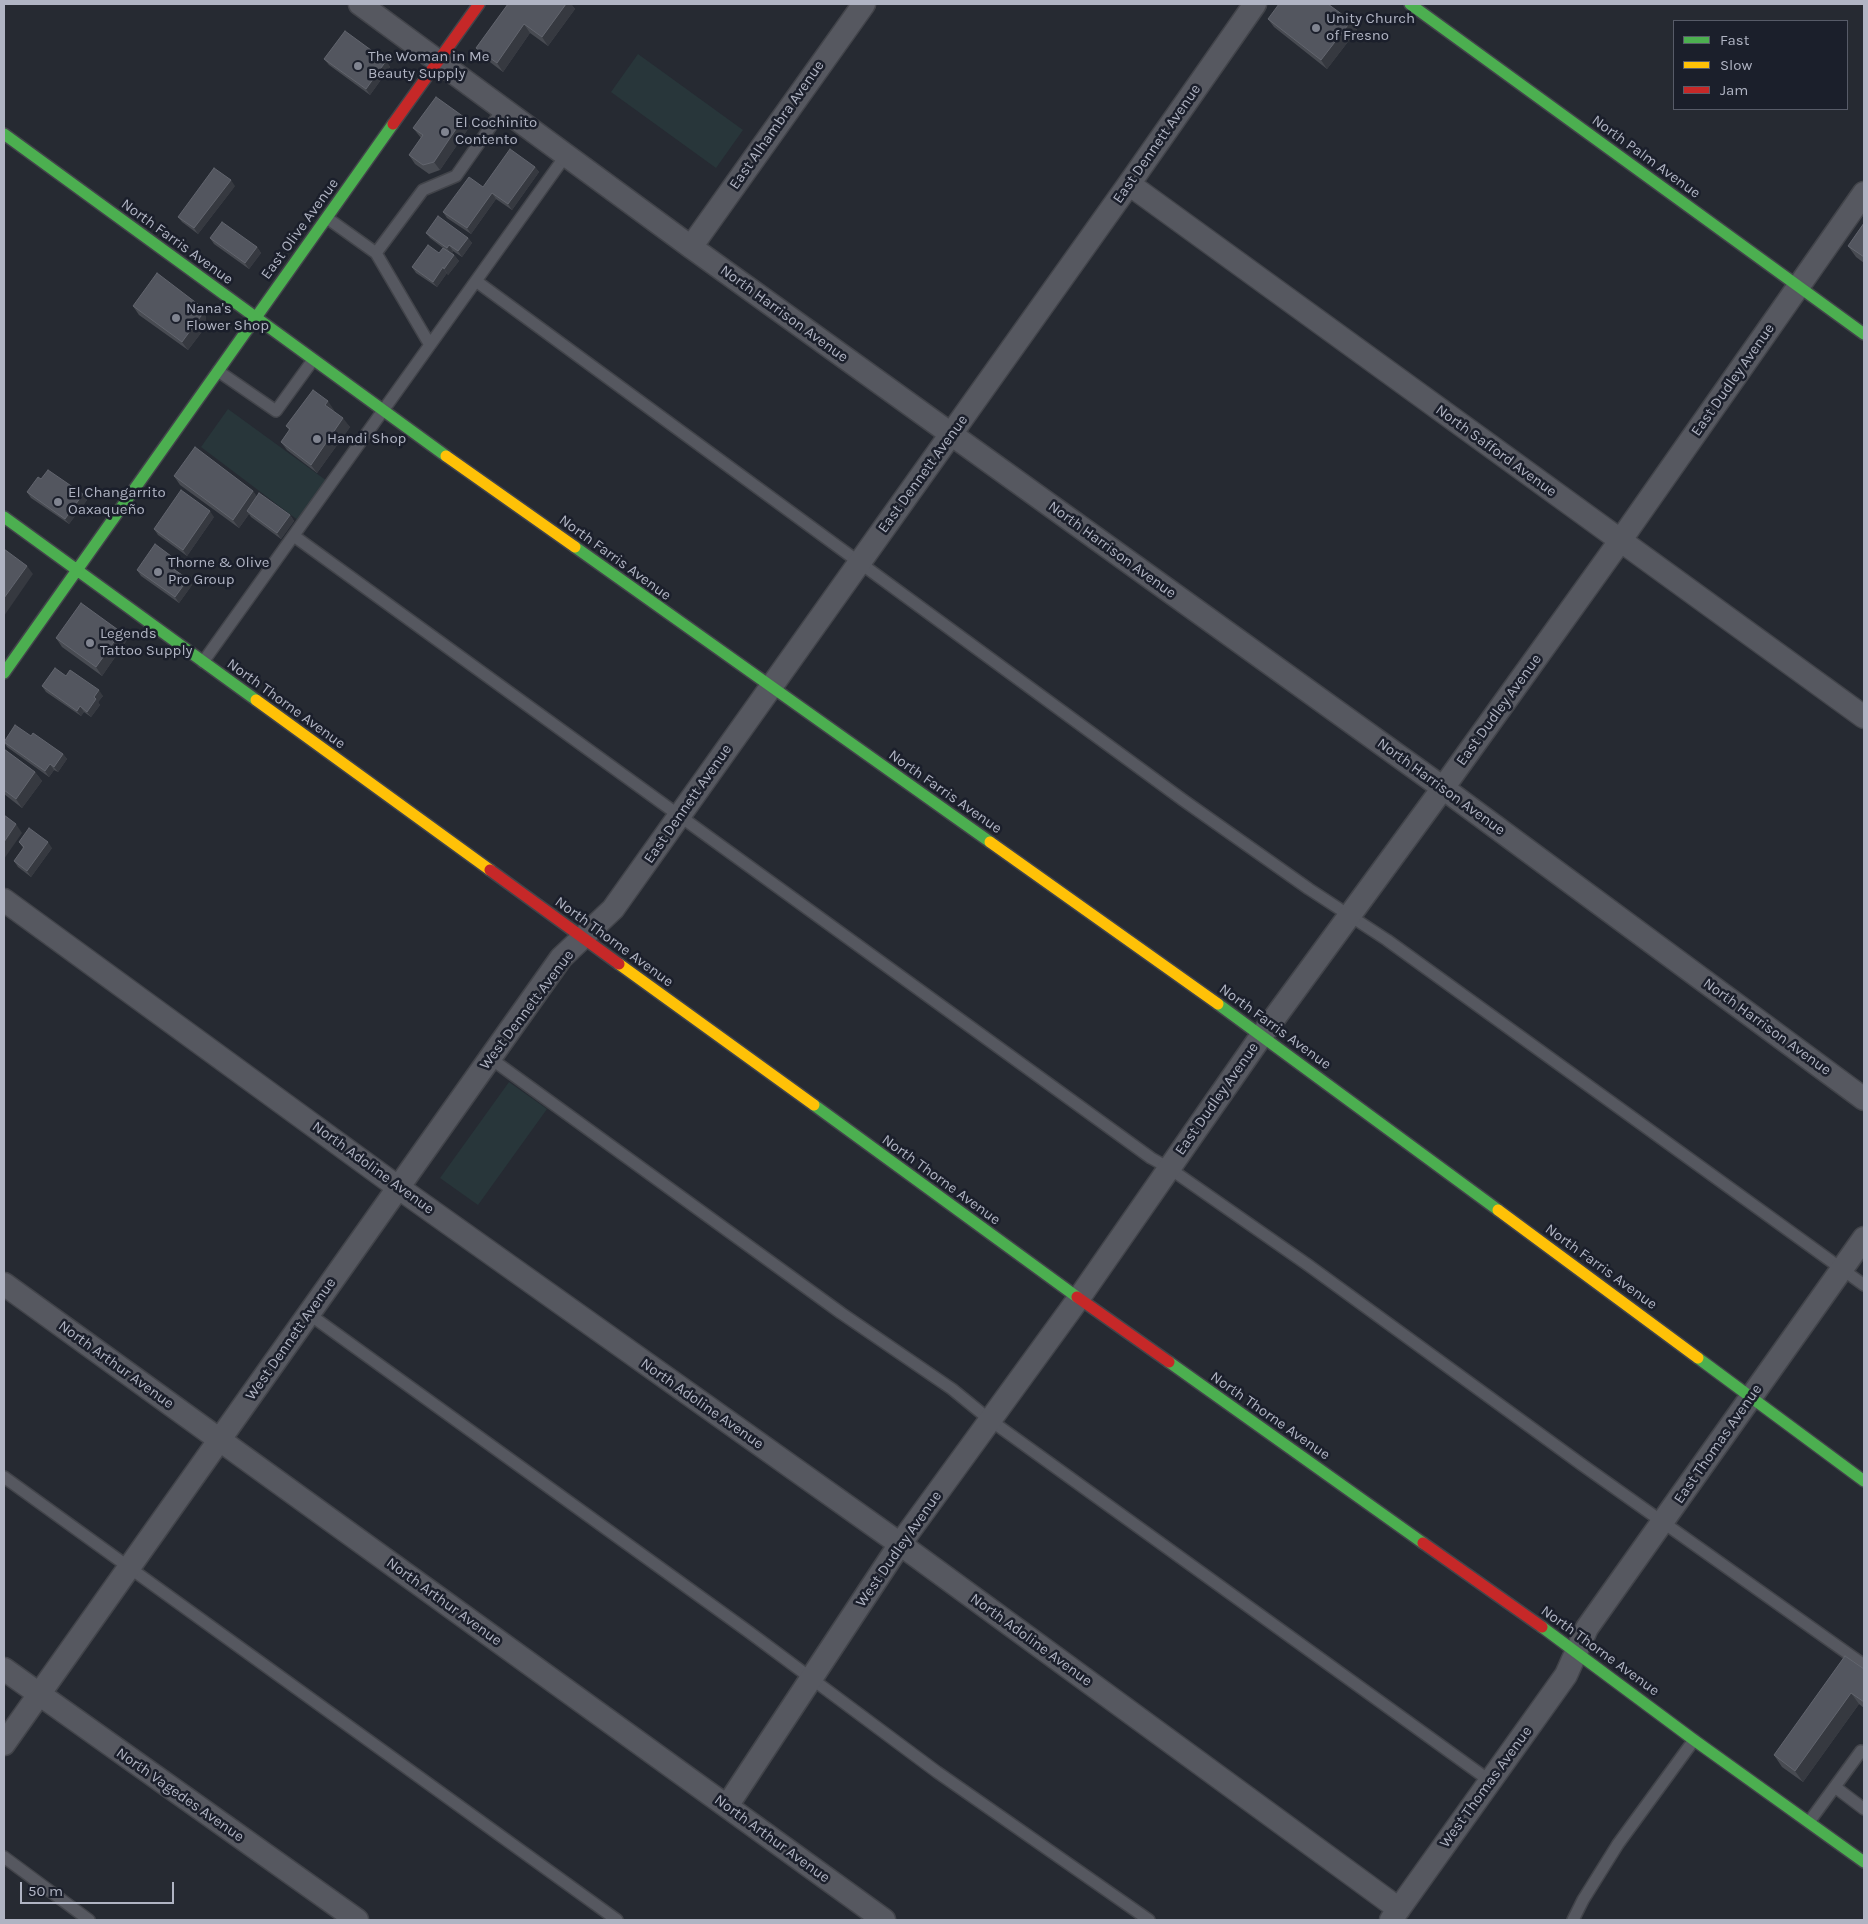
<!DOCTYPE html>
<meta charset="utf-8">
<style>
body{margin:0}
#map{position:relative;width:1868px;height:1924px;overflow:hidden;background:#262a32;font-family:Karla,sans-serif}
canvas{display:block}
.frame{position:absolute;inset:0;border:5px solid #b0b4c3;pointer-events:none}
.legend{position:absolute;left:1673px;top:20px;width:175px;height:90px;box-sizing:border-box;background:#1b1f2b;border:1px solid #575b68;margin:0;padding:6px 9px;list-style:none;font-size:15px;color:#b0b4c3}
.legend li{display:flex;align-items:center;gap:10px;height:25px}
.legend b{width:25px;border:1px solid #575b68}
.scale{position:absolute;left:20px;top:1882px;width:154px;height:22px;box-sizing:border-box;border:2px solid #b0b4c3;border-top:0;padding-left:6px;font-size:15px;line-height:18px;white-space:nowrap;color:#b0b4c3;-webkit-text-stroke:4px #1b1f2b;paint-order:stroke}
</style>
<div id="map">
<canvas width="1868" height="1924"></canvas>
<div class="frame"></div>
<ul class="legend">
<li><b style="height:6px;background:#4caf50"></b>Fast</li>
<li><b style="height:6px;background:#ffc107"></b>Slow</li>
<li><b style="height:6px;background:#c62828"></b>Jam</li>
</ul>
<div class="scale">50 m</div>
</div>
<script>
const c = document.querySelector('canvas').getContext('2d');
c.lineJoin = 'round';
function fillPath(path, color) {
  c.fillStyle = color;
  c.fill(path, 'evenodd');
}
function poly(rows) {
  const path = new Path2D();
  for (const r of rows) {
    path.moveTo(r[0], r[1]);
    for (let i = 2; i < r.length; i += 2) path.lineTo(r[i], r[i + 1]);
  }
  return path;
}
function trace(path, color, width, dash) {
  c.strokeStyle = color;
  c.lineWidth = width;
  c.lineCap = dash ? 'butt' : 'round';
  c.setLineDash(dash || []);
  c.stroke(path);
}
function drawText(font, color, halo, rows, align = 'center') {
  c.font = font + ' Karla,sans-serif';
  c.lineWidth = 5;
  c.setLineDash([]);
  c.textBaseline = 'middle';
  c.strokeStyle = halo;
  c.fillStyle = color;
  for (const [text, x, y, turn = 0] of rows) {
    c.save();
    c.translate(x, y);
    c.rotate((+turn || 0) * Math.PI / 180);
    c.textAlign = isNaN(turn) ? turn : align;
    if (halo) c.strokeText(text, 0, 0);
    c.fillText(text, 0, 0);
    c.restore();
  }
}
const green = poly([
 [638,54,743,130,716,168,611,92],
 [228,409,327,481,299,521,201,447],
 [509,1082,547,1109,478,1205,440,1178]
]);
const lane = poly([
 [327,218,376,253],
 [476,281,1183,800,1309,889,1387,940,1864,1285],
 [430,345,376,253,423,190,456,176,503,109],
 [218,371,276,411,313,360],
 [294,536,1151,1158,1169,1168,1308,1265,1581,1464,1864,1665],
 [203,662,566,155],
 [490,1058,841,1313,952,1389,990,1420,1490,1781],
 [309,1314,749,1632,937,1772,1149,1920],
 [4,1477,617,1920],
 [1835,1787,1864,1809],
 [1809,1822,1861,1751,1864,1753],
 [4,1857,89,1920],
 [1573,1920,1583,1900,1618,1844,1694,1740]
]);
const street = poly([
 [360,4,691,247,1443,788,1864,1099],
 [1129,184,1864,717],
 [691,247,864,4],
 [4,900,399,1188,900,1544,1399,1909],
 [4,1284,884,1920],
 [4,1669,357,1920],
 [4,1744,561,958,613,909,1129,184,1255,4],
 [727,1806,900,1544,1079,1298,1262,1035,1443,788,1620,541,1864,193],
 [1391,1920,1566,1675,1587,1628,1864,1238]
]);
const fast = poly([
 [1410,4,1864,334],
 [4,134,446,456],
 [4,517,256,700],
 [575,547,990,842],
 [4,673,393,124],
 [1218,1004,1498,1210],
 [814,1105,1077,1297],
 [1698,1358,1864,1481],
 [1169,1362,1423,1543],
 [1542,1627,1694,1740,1864,1862]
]);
const slow = poly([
 [446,456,575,547],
 [256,700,490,870],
 [990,842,1218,1004],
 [619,964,814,1105],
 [1498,1210,1698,1358]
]);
const jam = poly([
 [393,124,479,4],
 [490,870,619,964],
 [1077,1297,1169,1362],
 [1423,1543,1542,1627]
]);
const wall = poly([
 [508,4,571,4,575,9,548,46,530,33,503,72,482,56,476,48],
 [1268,19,1351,21,1357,30,1327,69,1274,27],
 [324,59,386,61,390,67,370,95,329,65],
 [464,117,470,126,440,170,429,174,415,164,409,155,421,138,413,128],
 [535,167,539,172,512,210,496,199,471,234,447,218,443,212,483,187],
 [235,186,198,234,182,222,178,217],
 [1864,223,1864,263,1856,257,1848,246],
 [426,233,468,238,472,243,462,257,453,251,452,253,454,255,459,261,448,275,447,273,437,287,416,273,412,267,439,253,443,248,430,238],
 [210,238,257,247,261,253,249,269,214,244],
 [199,305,205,314,207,325,188,350,139,315,133,306],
 [334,410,333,411,350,427,317,473,287,450,281,442,289,430,286,426],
 [174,476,253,491,257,497,290,515,294,521,281,539,251,517,249,514,239,528,180,485],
 [41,479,83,494,87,500,69,524,31,498,27,492],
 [214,517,187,556,158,535,154,529],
 [179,565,175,570,188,579,192,585,179,603,141,576,137,570],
 [56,638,127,640,102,676,62,647],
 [66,676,103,696,98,702,100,705,91,717,84,712,81,716,46,692,42,686],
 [31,736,63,754,67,759,58,772,54,770,49,777,7,747,4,742],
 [4,749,35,772,42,781,22,808,4,794],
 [19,842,52,848,31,877,18,867,14,861,23,848],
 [1864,1669,1864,1708,1859,1704,1803,1782,1782,1767,1774,1755]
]);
const shadedWall = poly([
 [566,4,571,4,575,9,548,46,542,37],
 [1351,21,1357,30,1327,69,1321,60],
 [524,24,530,33,503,72,497,63],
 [386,61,390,67,370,95,366,89],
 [464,117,470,126,440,170,434,162],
 [535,167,539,172,512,210,508,204],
 [231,180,235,186,198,234,194,228],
 [492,193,496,199,471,234,467,228],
 [468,238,472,243,462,257,458,251],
 [449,245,453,251,451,254,447,248],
 [257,247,261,253,249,269,245,263],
 [454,255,459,261,448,275,444,269],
 [443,267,447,273,437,287,433,282],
 [199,305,205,314,207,325,188,350,182,342],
 [328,401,334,410,331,414,325,405],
 [343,418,350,427,317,473,311,465],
 [253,491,259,500,247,511,249,514,239,528,233,520],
 [83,494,87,500,69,524,65,519],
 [210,511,214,517,187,556,183,550],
 [290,515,294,521,281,539,277,533],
 [175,559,179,565,173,572,169,566],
 [27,566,33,574,4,616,4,598],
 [188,579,192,585,179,603,175,597],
 [121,632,127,640,102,676,96,667],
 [99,690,103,696,98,702,100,705,91,717,87,712,94,697],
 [80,706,84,712,81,716,77,711],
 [63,754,67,759,58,772,54,767],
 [50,764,54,770,49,777,45,771],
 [35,772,42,781,22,808,16,799],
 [16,824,22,833,4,859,4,842],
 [48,842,52,848,31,877,27,871],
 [1851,1693,1859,1704,1803,1782,1795,1771]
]);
const building = poly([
 [508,4,566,4,542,37,524,24,497,63,476,48,508,4],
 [1279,4,1328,4,1351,21,1321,60,1268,19,1279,4],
 [345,31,386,61,366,89,324,59,345,31],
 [436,97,464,117,434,162,423,165,409,155,423,135,413,128,436,97],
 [510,149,535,167,508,204,492,193,467,228,443,212,469,177,483,187,510,149],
 [214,168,231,180,194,228,178,217,214,168],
 [438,216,468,238,458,251,449,245,447,248,426,233,438,216],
 [222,222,257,247,245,263,210,238,222,222],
 [1864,223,1864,257,1848,246,1864,223],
 [428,245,439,253,443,248,454,255,444,269,443,267,433,282,412,267,428,245],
 [157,273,199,305,201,316,182,342,133,306,157,273],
 [313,390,328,401,325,405,343,418,311,465,281,442,290,429,286,426,313,390],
 [195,447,253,491,233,520,174,476,195,447],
 [48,470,83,494,65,519,27,492,38,477,41,479,48,470],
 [181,490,210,511,183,550,154,529,181,490],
 [259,493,290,515,277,533,247,511,259,493],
 [155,544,175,559,169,566,188,579,175,597,137,570,155,544],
 [4,549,27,566,4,598,4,549],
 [81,603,121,632,96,667,56,638,81,603],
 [55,668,66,676,70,670,99,690,94,697,96,699,87,712,80,706,77,711,42,686,55,668],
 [15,725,31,736,33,733,63,754,54,767,50,764,45,771,4,742,15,725],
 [4,749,35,772,16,799,4,790,4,749],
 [4,815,16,824,4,842,4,815],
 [29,828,48,842,27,871,14,861,24,847,19,842,29,828],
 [1845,1656,1864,1669,1864,1702,1851,1693,1795,1771,1774,1755,1845,1656]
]);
const markers = [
 [1316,28,5,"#808490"],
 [358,66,5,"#808490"],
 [445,132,5,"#808490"],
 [176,318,5,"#808490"],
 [317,439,5,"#808490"],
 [58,502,5,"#808490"],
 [158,572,5,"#808490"],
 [90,643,5,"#808490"]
];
const poiNames = [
 ["Unity Church",1326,19],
 ["of Fresno",1326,36],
 ["The Woman in Me",368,57],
 ["Beauty Supply",368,74],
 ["El Cochinito",455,123],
 ["Contento",455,140],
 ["Nana's",186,309],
 ["Flower Shop",186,326],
 ["Handi Shop",327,439],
 ["El Changarrito",68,493],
 ["Oaxaqueño",68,510],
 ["Thorne & Olive",168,563],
 ["Pro Group",168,580],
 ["Legends",100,634],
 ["Tattoo Supply",100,651]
];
const streetNames = [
 ["East Alhambra Avenue",777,125,-55],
 ["East Dennett Avenue",1157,144,-55],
 ["North Palm Avenue",1646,157,36],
 ["East Olive Avenue",300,229,-54],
 ["North Farris Avenue",177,242,36],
 ["North Harrison Avenue",784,314,36],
 ["East Dudley Avenue",1733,380,-55],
 ["North Safford Avenue",1496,451,36],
 ["East Dennett Avenue",923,474,-54],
 ["North Harrison Avenue",1112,550,36],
 ["North Farris Avenue",615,558,36],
 ["North Thorne Avenue",286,704,36],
 ["East Dudley Avenue",1499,710,-54],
 ["North Harrison Avenue",1441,787,36],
 ["North Farris Avenue",945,792,35],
 ["East Dennett Avenue",688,804,-55],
 ["North Thorne Avenue",614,942,36],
 ["West Dennett Avenue",527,1010,-53],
 ["North Farris Avenue",1275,1027,36],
 ["North Harrison Avenue",1767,1027,36],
 ["East Dudley Avenue",1217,1099,-55],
 ["North Adoline Avenue",373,1168,36],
 ["North Thorne Avenue",941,1180,36],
 ["North Farris Avenue",1601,1267,36],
 ["West Dennett Avenue",291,1339,-55],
 ["North Arthur Avenue",116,1365,36],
 ["North Adoline Avenue",702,1404,35],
 ["North Thorne Avenue",1270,1416,35],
 ["East Thomas Avenue",1718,1444,-55],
 ["West Dudley Avenue",899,1549,-55],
 ["North Arthur Avenue",444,1602,36],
 ["North Adoline Avenue",1031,1640,36],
 ["North Thorne Avenue",1600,1651,36],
 ["West Thomas Avenue",1486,1787,-54],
 ["North Vagedes Avenue",180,1795,35],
 ["North Arthur Avenue",772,1839,36]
];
fillPath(green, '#28363a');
trace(lane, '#42444a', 14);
trace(street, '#42444a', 25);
trace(fast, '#42444a', 14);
trace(slow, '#42444a', 14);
trace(jam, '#42444a', 14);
trace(lane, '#565860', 11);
trace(street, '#565860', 22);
trace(fast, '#4caf50', 11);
trace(slow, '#ffc107', 11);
trace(jam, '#c62828', 11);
fillPath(wall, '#484b52');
fillPath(shadedWall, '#363940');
fillPath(building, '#53565f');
trace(building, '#62656e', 1);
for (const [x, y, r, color] of markers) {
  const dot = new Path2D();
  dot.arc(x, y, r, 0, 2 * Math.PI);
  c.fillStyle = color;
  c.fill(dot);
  trace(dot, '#1b1f2b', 2);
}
drawText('15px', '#b0b4c3', '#1b1f2b', poiNames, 'left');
drawText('15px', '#b0b4c3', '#1b1f2b', streetNames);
</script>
